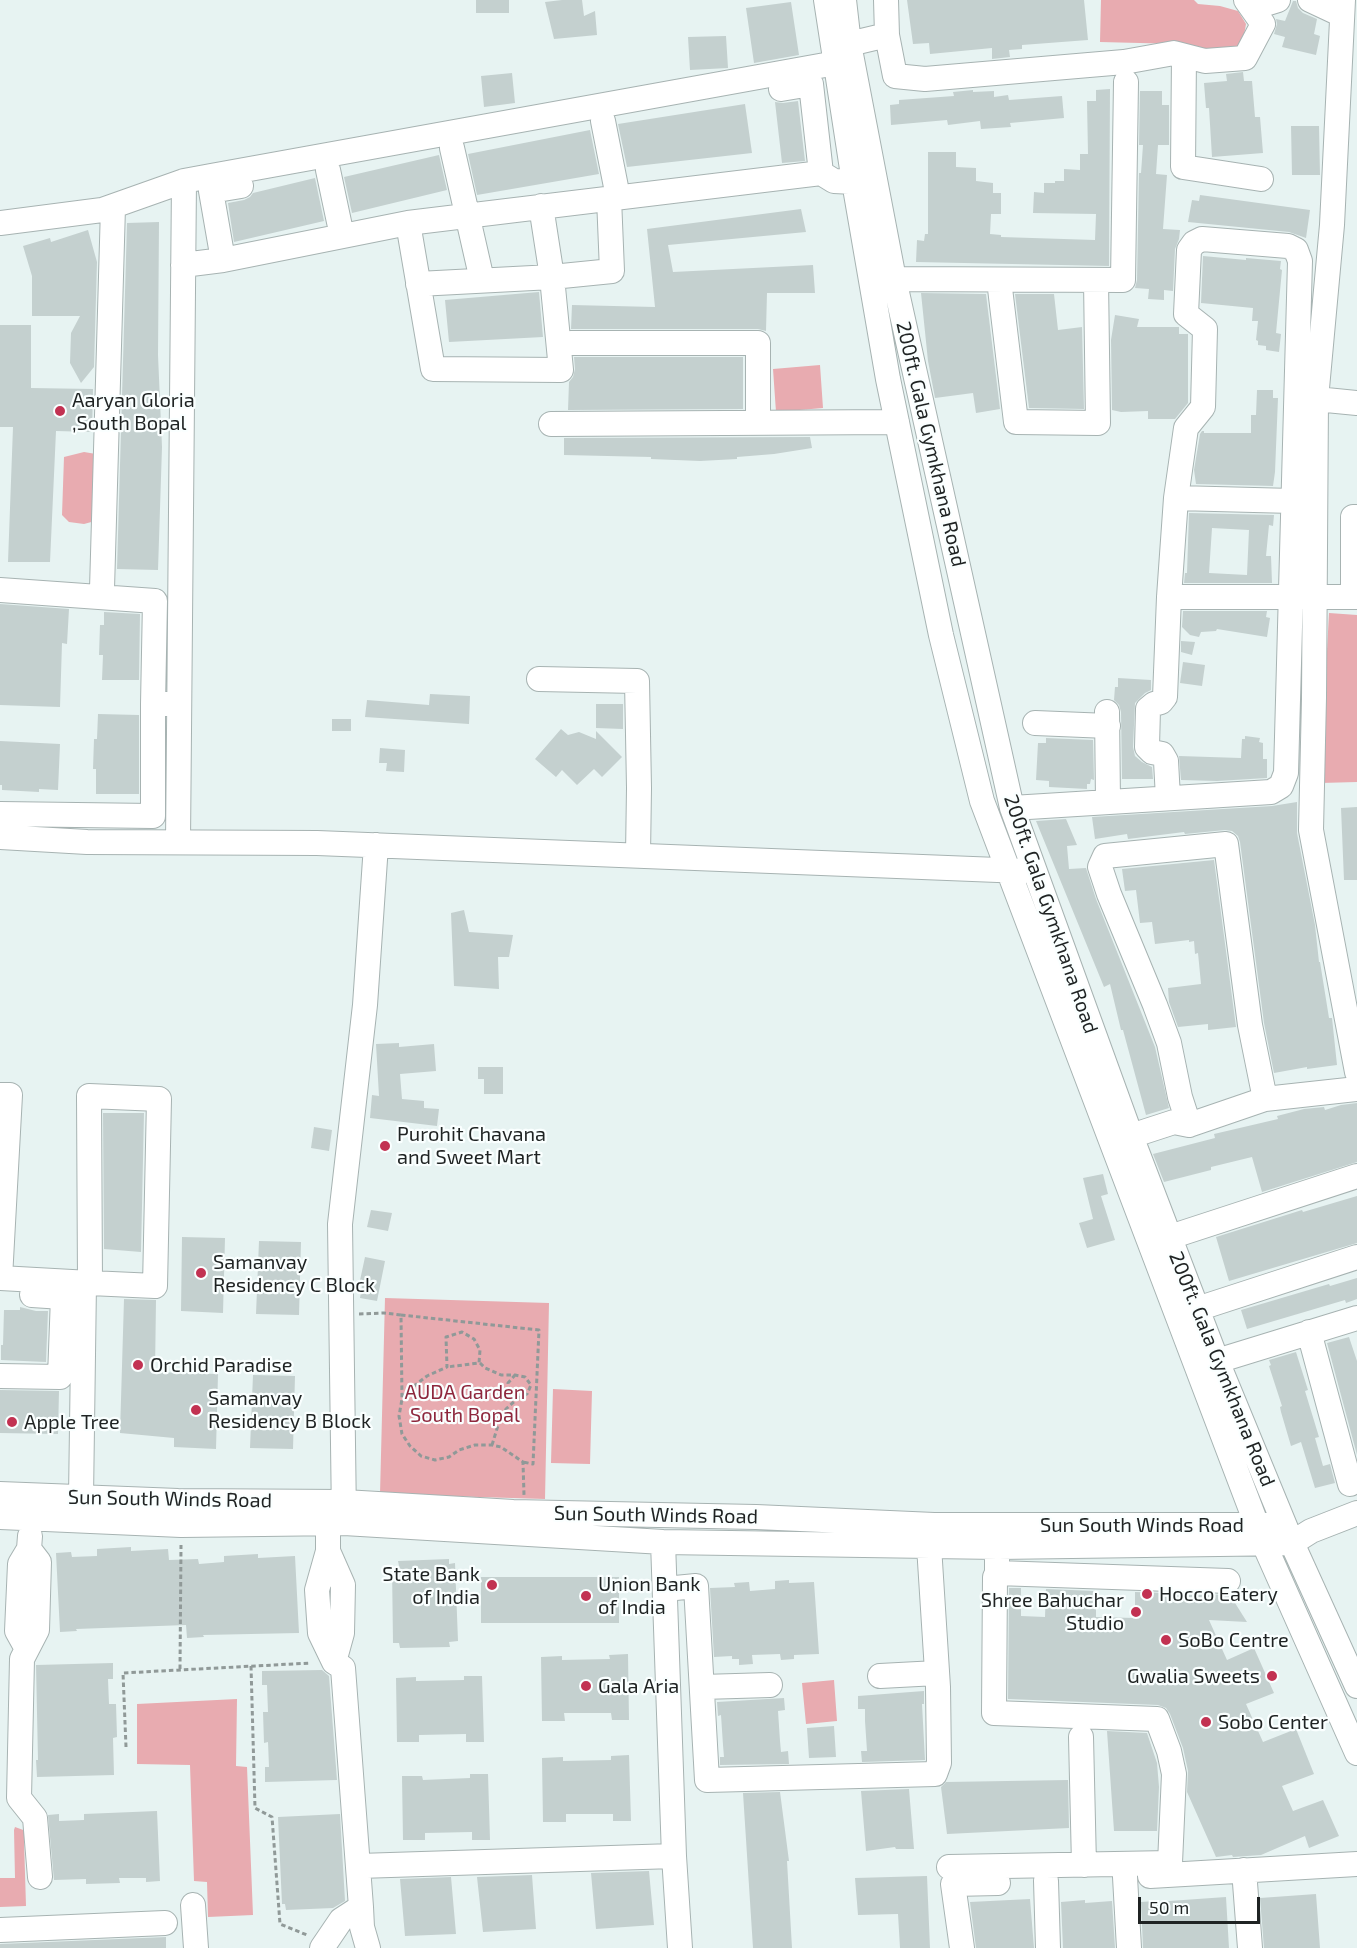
<!DOCTYPE html>
<style>
body{margin:0}
#map{position:relative;width:1357px;height:1948px;overflow:hidden;background:#e7f3f2;font-family:"Exo 2",sans-serif}
canvas{display:block}
.scale{position:absolute;left:1138px;top:1897px;width:122px;height:27px;box-sizing:border-box;border:3px solid #1f2323;border-top:0;padding-left:8px;font-size:18px;line-height:21px;white-space:nowrap;color:#1f2323;-webkit-text-stroke:4px #faffff;paint-order:stroke}
</style>
<div id="map">
<canvas width="1357" height="1948"></canvas>
<div class="scale">50 m</div>
</div>
<script>
const c = document.querySelector('canvas').getContext('2d');
c.lineJoin = 'round';
function fillPath(path, color) {
  c.fillStyle = color;
  c.fill(path, 'evenodd');
}
function poly(rows) {
  const path = new Path2D();
  for (const r of rows) {
    path.moveTo(r[0], r[1]);
    for (let i = 2; i < r.length; i += 2) path.lineTo(r[i], r[i + 1]);
  }
  return path;
}
function trace(path, color, width, dash) {
  c.strokeStyle = color;
  c.lineWidth = width;
  c.lineCap = dash ? 'butt' : 'round';
  c.setLineDash(dash || []);
  c.stroke(path);
}
function drawText(font, color, halo, rows, align = 'center') {
  c.font = font + ' "Exo 2",sans-serif';
  c.lineWidth = 4.5;
  c.setLineDash([]);
  c.textBaseline = 'middle';
  c.strokeStyle = halo;
  c.fillStyle = color;
  for (const [text, x, y, turn = 0] of rows) {
    c.save();
    c.translate(x, y);
    c.rotate((+turn || 0) * Math.PI / 180);
    c.textAlign = isNaN(turn) ? turn : align;
    if (halo) c.strokeText(text, 0, 0);
    c.fillText(text, 0, 0);
    c.restore();
  }
}
const green = poly([
 [1101,0,1194,0,1198,4,1220,6,1238,11,1246,24,1243,41,1234,50,1202,54,1180,44,1100,42],
 [820,365,823,408,776,412,773,369],
 [84,452,96,454,95,521,84,524,69,522,62,515,64,457],
 [1329,613,1357,615,1357,782,1320,783],
 [385,1298,549,1303,545,1499,380,1494],
 [553,1389,592,1391,590,1464,551,1463],
 [834,1680,837,1721,806,1724,802,1683],
 [237,1699,236,1766,247,1767,253,1915,208,1917,207,1882,194,1881,190,1765,137,1764,137,1704],
 [15,1827,26,1831,33,1839,24,1841,26,1906,0,1907,0,1878,15,1878,14,1830]
]);
const building = poly([
 [476,0,509,0,509,13,476,13],
 [562,0,582,0,584,16,595,11,597,35,554,39,545,2],
 [907,0,1084,0,1088,40,1022,45,1022,49,1009,50,1010,57,992,59,992,48,930,54,929,43,913,44],
 [1293,1,1296,1,1298,8,1303,13,1317,19,1314,34,1320,36,1316,55,1282,47,1285,37,1274,34,1277,24,1276,19,1285,21],
 [791,2,799,55,754,63,746,8],
 [726,36,728,68,690,70,688,37],
 [1243,72,1244,81,1252,81,1255,117,1260,117,1263,153,1212,157,1209,108,1206,108,1204,83,1227,81,1226,74],
 [512,73,515,103,484,107,481,76],
 [1110,89,1109,266,916,262,917,240,924,241,925,234,928,234,928,152,956,152,956,167,976,168,976,181,993,183,993,193,1001,193,1001,214,991,214,990,234,1001,235,1001,237,1095,240,1096,214,1033,213,1034,192,1044,193,1044,183,1055,183,1055,181,1064,181,1064,169,1080,170,1080,154,1088,154,1087,101,1096,101,1096,90],
 [973,90,973,92,994,91,994,97,1008,95,1009,100,1062,96,1064,118,1010,123,1011,127,981,129,980,121,948,125,947,120,891,125,890,105,899,104,899,100,954,96,953,92],
 [1140,91,1162,91,1162,105,1169,105,1169,145,1158,145,1156,174,1167,175,1163,229,1180,230,1179,239,1175,249,1173,291,1164,290,1164,300,1148,299,1149,289,1135,288,1137,280,1139,173,1141,173,1143,145,1139,145],
 [798,101,805,161,782,163,775,102,783,103],
 [745,104,752,153,627,167,618,124],
 [1291,126,1319,126,1320,175,1292,175],
 [590,130,599,174,477,195,468,154],
 [439,155,447,190,352,213,344,177],
 [315,178,324,221,234,242,228,203,244,200,250,197,253,193],
 [1200,195,1310,210,1306,238,1289,232,1188,222,1192,200,1199,201],
 [801,209,806,232,668,245,673,272,813,265,815,293,767,293,766,331,758,329,571,329,572,305,655,307,647,229],
 [159,222,158,355,162,447,158,570,117,569,127,223],
 [88,230,97,262,94,367,81,383,70,363,71,333,80,316,32,316,32,276,23,246,50,238,51,242],
 [1203,256,1246,260,1246,258,1281,261,1280,269,1282,270,1276,333,1281,334,1279,352,1266,350,1266,346,1258,345,1258,341,1256,340,1258,321,1252,321,1253,308,1201,303],
 [539,292,543,337,449,342,445,300],
 [921,293,986,294,1000,409,976,413,973,393,935,398,928,361],
 [1015,294,1054,294,1058,330,1082,327,1084,409,1029,408],
 [1115,315,1139,319,1137,327,1179,327,1179,334,1188,334,1188,403,1175,419,1148,419,1148,411,1121,412,1112,410,1111,340],
 [0,325,31,325,31,388,93,389,92,432,56,431,50,562,8,562,13,427,0,427],
 [574,357,743,357,743,409,568,410,569,382,573,377,575,369],
 [1257,390,1273,390,1273,398,1278,398,1275,472,1273,486,1196,484,1194,470,1200,434,1202,431,1204,431,1204,433,1251,433,1251,415,1256,415],
 [810,437,812,448,774,454,737,457,737,459,700,461,651,459,651,457,564,455,564,438],
 [1189,513,1274,515,1273,526,1269,525,1266,556,1271,556,1272,583,1184,583,1185,573,1187,573],
 [1212,528,1249,530,1247,575,1209,573],
 [0,604,69,609,67,644,62,643,60,707,0,705],
 [1183,611,1267,611,1266,617,1270,618,1267,637,1217,629,1216,631,1201,632,1199,637,1190,635,1182,627],
 [104,612,140,614,139,680,102,680,103,655,99,655,100,625,104,625],
 [1181,641,1195,642,1192,655,1181,652],
 [1183,662,1205,665,1202,686,1180,683],
 [1118,678,1151,680,1151,690,1145,693,1135,703,1133,747,1135,756,1142,762,1152,767,1153,779,1122,779,1121,712,1119,705,1114,700,1115,687,1118,687],
 [430,694,470,696,469,724,365,717,367,700,429,705],
 [596,704,623,704,623,729,596,728],
 [98,714,139,715,139,794,96,794,96,769,93,769,94,739,97,739],
 [332,719,351,719,351,731,332,731],
 [561,729,568,735,579,732,596,739,596,731,622,757,602,777,594,769,577,785,562,770,556,777,535,759],
 [1245,736,1260,738,1259,742,1263,743,1263,759,1267,759,1267,778,1217,781,1181,780,1179,756,1241,758,1242,739,1245,739],
 [1046,738,1093,740,1094,780,1091,779,1090,784,1087,784,1087,789,1049,787,1049,781,1036,780,1038,743,1046,743],
 [0,741,60,744,58,790,39,789,39,792,2,790,2,785,0,785],
 [380,748,405,750,404,772,386,771,387,763,379,763],
 [1297,802,1297,833,1315,925,1319,962,1320,962,1329,1018,1332,1018,1337,1065,1307,1069,1307,1067,1274,1073,1264,1023,1240,842,1238,836,1232,831,1225,830,1185,834,1184,832,1128,839,1127,834,1095,839,1092,817,1272,806],
 [1357,807,1357,880,1344,880,1341,808],
 [1066,819,1077,845,1067,846,1069,869,1086,868,1096,899,1155,1047,1169,1108,1146,1115,1123,1030,1121,1030,1110,984,1104,987,1036,821],
 [1214,860,1236,1027,1208,1030,1208,1024,1178,1027,1169,1002,1168,988,1201,984,1198,953,1195,954,1194,941,1189,942,1189,940,1155,944,1152,922,1140,923,1136,890,1125,891,1122,869],
 [464,910,469,932,513,935,509,957,498,957,499,989,454,986,451,913],
 [399,1043,399,1047,434,1044,436,1071,400,1074,402,1099,424,1101,424,1108,439,1109,437,1126,370,1118,372,1095,379,1096,376,1044],
 [478,1067,503,1067,503,1094,484,1094,484,1079,478,1079],
 [1357,1103,1357,1162,1262,1192,1252,1157,1211,1167,1211,1170,1164,1182,1153,1154,1215,1138,1214,1134,1278,1119,1277,1116,1304,1109,1324,1107,1325,1110,1341,1105],
 [103,1113,144,1113,141,1252,104,1249],
 [314,1127,332,1130,329,1151,311,1148],
 [1103,1174,1108,1194,1101,1196,1115,1240,1087,1248,1079,1223,1093,1219,1083,1178],
 [1357,1196,1357,1243,1229,1281,1216,1237,1302,1210,1303,1212],
 [371,1210,392,1213,388,1231,367,1227],
 [182,1237,225,1238,223,1313,181,1311],
 [259,1241,301,1242,299,1315,256,1314],
 [365,1257,385,1261,377,1301,360,1298,362,1286,359,1285],
 [1357,1278,1357,1299,1346,1303,1345,1300,1247,1329,1241,1310,1329,1284,1330,1286],
 [124,1299,156,1300,155,1372,218,1374,216,1449,174,1447,174,1438,120,1433],
 [20,1307,36,1311,48,1311,46,1362,1,1360,1,1345,3,1345,4,1310,20,1310],
 [1349,1337,1357,1361,1357,1455,1327,1343],
 [1296,1352,1308,1390,1305,1391,1319,1437,1315,1438,1323,1466,1330,1464,1335,1483,1315,1488,1301,1442,1291,1446,1281,1412,1280,1407,1282,1406,1269,1366,1271,1365,1269,1360],
 [253,1375,295,1376,293,1449,250,1448],
 [0,1390,59,1391,58,1434,0,1433],
 [131,1547,131,1551,168,1549,169,1560,198,1559,199,1564,224,1562,224,1556,258,1554,258,1558,295,1556,299,1633,203,1635,204,1637,187,1638,186,1625,76,1629,77,1631,60,1632,56,1553,71,1552,72,1557,97,1556,97,1549],
 [449,1559,449,1564,455,1563,458,1641,449,1642,450,1647,400,1648,399,1643,393,1643,392,1566,399,1566,398,1561],
 [481,1577,619,1577,619,1623,481,1623],
 [789,1580,789,1583,814,1582,819,1654,794,1655,794,1659,781,1660,780,1654,752,1655,753,1664,739,1665,739,1659,732,1659,732,1656,714,1657,710,1588,735,1587,734,1583,749,1582,750,1591,775,1589,775,1581],
 [1009,1588,1021,1588,1021,1616,1045,1617,1046,1589,1096,1591,1096,1617,1135,1618,1135,1592,1230,1595,1247,1622,1209,1620,1227,1660,1254,1648,1274,1693,1246,1704,1263,1742,1296,1729,1314,1774,1282,1786,1293,1811,1323,1800,1339,1836,1309,1848,1305,1836,1261,1855,1233,1857,1232,1855,1216,1857,1187,1792,1188,1771,1183,1748,1170,1714,1166,1708,1158,1705,1008,1699],
 [628,1654,629,1720,612,1720,611,1713,564,1713,565,1721,542,1721,541,1657,562,1656,562,1660,610,1659,609,1655],
 [113,1663,113,1679,108,1679,109,1704,116,1704,117,1737,113,1738,114,1775,37,1777,36,1760,38,1760,36,1665],
 [322,1670,329,1676,337,1780,265,1782,265,1767,269,1767,268,1742,264,1743,263,1712,268,1712,267,1685,262,1685,262,1671],
 [464,1676,482,1676,484,1742,466,1742,466,1734,419,1735,419,1742,397,1742,396,1678,416,1677,416,1681,464,1680],
 [924,1691,924,1704,922,1704,925,1760,862,1762,861,1751,867,1751,865,1721,865,1709,858,1709,858,1696],
 [784,1698,785,1710,778,1711,780,1741,781,1752,788,1751,789,1764,720,1765,720,1757,724,1757,723,1745,721,1715,718,1716,717,1702],
 [834,1726,836,1757,809,1758,807,1728],
 [1107,1731,1147,1733,1157,1763,1159,1787,1157,1831,1114,1831],
 [629,1755,631,1821,613,1821,613,1814,566,1814,566,1822,543,1822,542,1758,563,1757,563,1761,611,1760,611,1756],
 [470,1774,488,1774,490,1840,472,1840,472,1832,425,1833,425,1840,403,1840,402,1776,422,1776,423,1780,470,1778],
 [1068,1780,1069,1828,947,1834,941,1787,946,1782],
 [909,1789,914,1849,896,1849,895,1847,866,1851,861,1791],
 [780,1792,789,1861,787,1861,792,1948,753,1948,743,1793],
 [157,1811,160,1881,146,1882,146,1878,119,1878,120,1883,86,1884,86,1879,54,1880,48,1815,59,1814,59,1821,84,1820,84,1814],
 [340,1814,345,1901,333,1908,286,1910,285,1904,282,1904,278,1817],
 [649,1871,654,1925,596,1929,591,1873],
 [532,1875,536,1929,483,1932,477,1877],
 [927,1876,930,1948,900,1948,898,1914,858,1915,855,1878],
 [451,1877,456,1934,405,1936,400,1879],
 [1316,1894,1320,1948,1264,1948,1260,1898],
 [1226,1897,1229,1948,1143,1948,1141,1902,1155,1901,1155,1902],
 [1030,1899,1034,1948,976,1948,970,1902],
 [1085,1900,1085,1903,1112,1901,1115,1948,1063,1948,1061,1902],
 [166,1937,166,1948,0,1948,0,1944]
]);
const path = poly([
 [359,1314,384,1313,401,1315,402,1399,399,1416,402,1434,410,1446,421,1456,435,1460,449,1457,459,1450,475,1445,492,1445,501,1447,523,1462,524,1495],
 [401,1315,539,1330,533,1464,523,1462],
 [480,1363,485,1368,501,1375,515,1375,525,1377,531,1385,527,1394,518,1398,509,1392,508,1383,515,1375],
 [403,1397,410,1389,427,1376,447,1367,446,1337,462,1332,474,1339,480,1350,479,1363,447,1367],
 [492,1445,500,1419,506,1409,518,1398],
 [251,1666,255,1808,272,1817,280,1924,307,1935],
 [180,1669,181,1545],
 [126,1747,123,1673,311,1663]
]);
const minor = poly([
 [826,0,854,182,888,379,941,635,982,801,1264,1544,1357,1753],
 [844,0,849,44,894,279,1012,808,1131,1136,1217,1361,1292,1543,1357,1686],
 [1310,0,1342,15],
 [1343,0,1332,225,1316,399,1314,698,1311,830,1357,1072],
 [1252,8,1278,0],
 [887,35,895,76,925,79,1124,62,1174,53,1205,61,1245,58,1263,24,1246,0],
 [849,44,887,35,886,0],
 [1184,56,1183,167,1261,179],
 [781,89,811,84,821,173,834,181,854,182],
 [603,121,618,197],
 [452,148,482,280],
 [328,170,342,236],
 [0,223,102,210,184,181,211,176,836,63],
 [408,223,433,369,561,370,552,277,612,271,609,198],
 [223,260,211,191,241,186],
 [183,265,223,260,408,223,821,173],
 [894,279,1123,280,1126,82],
 [999,280,1016,422,1098,423,1096,280],
 [418,284,552,277,541,206],
 [571,343,758,343,758,423],
 [1316,399,1357,403],
 [551,424,897,422],
 [1176,498,1293,501],
 [102,589,113,207],
 [0,590,155,601,153,704,179,704],
 [1169,597,1357,597],
 [1353,597,1353,517,1357,517],
 [539,679,637,681,639,788,638,855],
 [1107,712,1108,802],
 [1035,723,1108,726],
 [1012,808,1271,792,1281,786,1286,773,1300,261,1296,250,1288,246,1202,239,1194,243,1189,250,1186,314,1205,329,1203,407,1186,428,1176,498,1169,597,1165,697,1161,702,1154,704,1148,709,1147,747,1152,752,1162,754,1166,761,1168,798],
 [0,814,153,816,153,704],
 [0,837,87,842,317,843,1023,871],
 [178,841,184,181],
 [0,1095,10,1095,0,1278],
 [1189,1125,1180,1097,1169,1043,1155,1005,1109,894,1100,867,1105,856,1226,844,1250,1025,1265,1099],
 [1131,1136,1174,1122,1189,1125,1265,1099,1357,1089],
 [1170,1237,1357,1176],
 [0,1278,90,1283,89,1096,159,1099,155,1286,90,1283],
 [1197,1309,1357,1257],
 [1309,1332,1350,1484],
 [1217,1361,1357,1318],
 [0,1376,60,1377,63,1297,32,1295],
 [0,1494,178,1501,344,1502,513,1512,756,1517,934,1525,1270,1525],
 [81,1498,84,1283],
 [0,1517,181,1525,344,1523,663,1542,998,1547,1292,1543,1311,1531,1357,1513],
 [344,1517,340,1224,365,1005,376,845],
 [663,1542,674,1856,680,1948],
 [29,1549,39,1562,37,1630,22,1659,19,1798,35,1818,40,1877],
 [328,1551,343,1585,342,1633,334,1662],
 [997,1559,997,1573,1228,1581],
 [665,1589,696,1586,707,1780,935,1774,939,1763,938,1687,929,1546],
 [27,1649,17,1631,20,1564,29,1549,30,1536],
 [880,1676,937,1673],
 [702,1687,770,1685],
 [1081,1737,1084,1865],
 [359,1866,674,1856],
 [949,1867,1170,1863,1174,1774,1169,1751,1157,1719,994,1713,995,1577,997,1573],
 [1244,1870,1250,1948],
 [1150,1876,1357,1864],
 [1125,1877,1129,1948],
 [1046,1881,1048,1948],
 [193,1905,196,1948],
 [361,1907,362,1927,368,1948],
 [0,1930,165,1923],
 [322,1948,341,1920,361,1907,343,1668,334,1662,320,1633,317,1590,328,1551,328,1523],
 [962,1948,953,1884,998,1883]
]);
const markers = [
 [60,411,6,"#c23252"],
 [385,1146,6,"#c23252"],
 [201,1273,6,"#c23252"],
 [138,1365,6,"#c23252"],
 [196,1410,6,"#c23252"],
 [12,1422,6,"#c23252"],
 [492,1585,6,"#c23252"],
 [1147,1594,6,"#c23252"],
 [586,1596,6,"#c23252"],
 [1136,1612,6,"#c23252"],
 [1166,1640,6,"#c23252"],
 [1272,1676,6,"#c23252"],
 [586,1686,6,"#c23252"],
 [1206,1722,6,"#c23252"]
];
const poiNames = [
 ["Aaryan Gloria",72,400],
 [",South Bopal",72,423],
 ["Purohit Chavana",397,1134],
 ["and Sweet Mart",397,1157],
 ["Samanvay",213,1262],
 ["Residency C Block",213,1285],
 ["Orchid Paradise",150,1365],
 ["Samanvay",208,1398],
 ["Residency B Block",208,1421],
 ["Apple Tree",24,1422],
 ["State Bank",480,1574,"right"],
 ["of India",480,1597,"right"],
 ["Union Bank",598,1584],
 ["of India",598,1607],
 ["Hocco Eatery",1159,1594],
 ["Shree Bahuchar",1124,1600,"right"],
 ["Studio",1124,1623,"right"],
 ["SoBo Centre",1178,1640],
 ["Gwalia Sweets",1260,1676,"right"],
 ["Gala Aria",598,1686],
 ["Sobo Center",1218,1722]
];
const streetNames = [
 ["200ft. Gala Gymkhana Road",931,444,77],
 ["200ft. Gala Gymkhana Road",1051,914,71],
 ["200ft. Gala Gymkhana Road",1222,1369,68],
 ["Sun South Winds Road",170,1499,1],
 ["Sun South Winds Road",656,1515,1],
 ["Sun South Winds Road",1142,1525]
];
const parkNames = [
 ["AUDA Garden",465,1392],
 ["South Bopal",465,1415]
];
fillPath(green, '#e8abb0');
fillPath(building, '#c4d0cf');
trace(minor, '#a7b3b2', 26);
trace(path, '#909998', 3, [4.5, 3]);
trace(minor, '#fff', 24);
for (const [x, y, r, color] of markers) {
  const dot = new Path2D();
  dot.arc(x, y, r, 0, 2 * Math.PI);
  c.fillStyle = color;
  c.fill(dot);
  trace(dot, '#faffff', 2);
}
drawText('20px', '#1f2323', '#faffff', poiNames, 'left');
drawText('20px', '#1f2323', '#faffff', streetNames);
drawText('20px', '#8e273d', '#faffff', parkNames);
</script>
